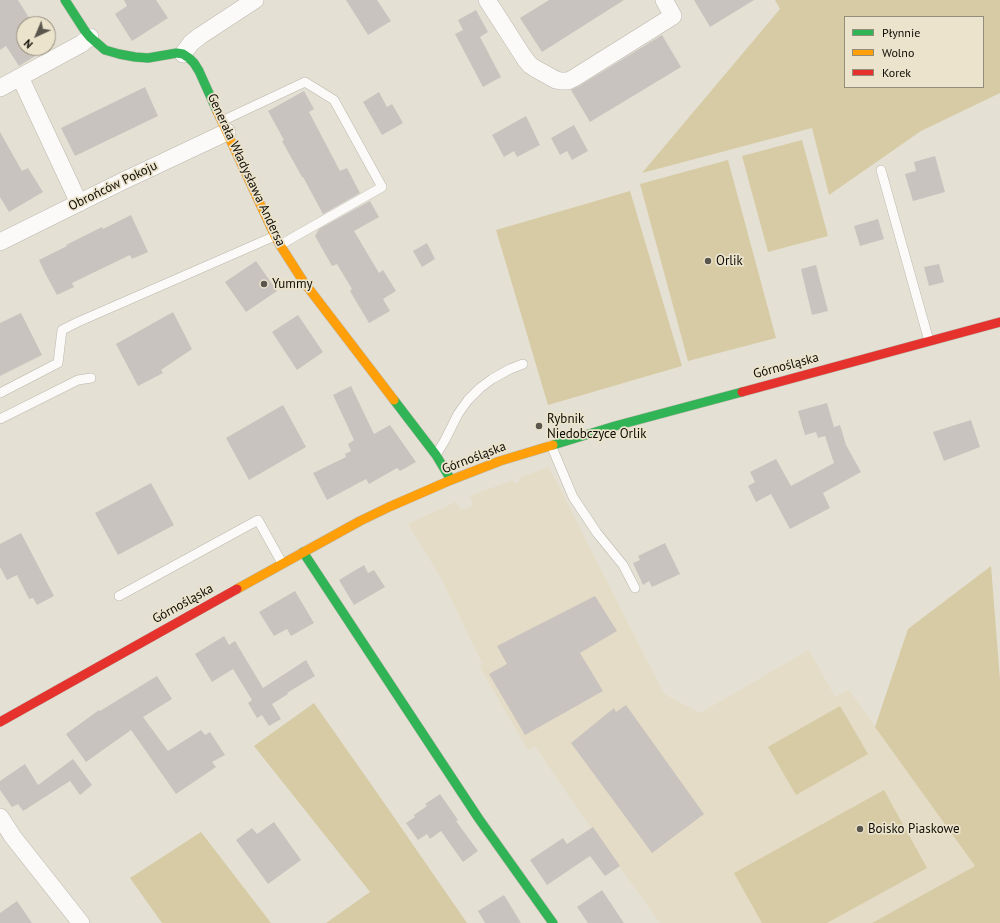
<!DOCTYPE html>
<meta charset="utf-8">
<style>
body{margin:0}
#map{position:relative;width:1000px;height:923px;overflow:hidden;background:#e4e0d3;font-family:"PT Sans",sans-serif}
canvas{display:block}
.legend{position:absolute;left:844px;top:16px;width:140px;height:72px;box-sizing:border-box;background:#ebe3cc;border:1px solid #938d7c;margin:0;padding:5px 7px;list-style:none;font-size:12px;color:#0f0c05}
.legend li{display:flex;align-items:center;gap:8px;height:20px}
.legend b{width:20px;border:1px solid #938d7c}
.north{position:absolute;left:16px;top:16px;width:40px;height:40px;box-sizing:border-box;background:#ebe3cc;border:1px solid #938d7c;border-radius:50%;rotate:224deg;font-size:11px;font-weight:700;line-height:16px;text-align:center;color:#0f0c05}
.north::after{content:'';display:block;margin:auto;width:14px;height:18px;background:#5a564d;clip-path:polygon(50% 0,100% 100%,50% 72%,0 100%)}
</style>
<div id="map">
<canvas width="1000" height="923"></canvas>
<ul class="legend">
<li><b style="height:5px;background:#30b455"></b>Płynnie</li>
<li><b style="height:5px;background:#ff9f0a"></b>Wolno</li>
<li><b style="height:5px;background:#e5322d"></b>Korek</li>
</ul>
<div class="north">N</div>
</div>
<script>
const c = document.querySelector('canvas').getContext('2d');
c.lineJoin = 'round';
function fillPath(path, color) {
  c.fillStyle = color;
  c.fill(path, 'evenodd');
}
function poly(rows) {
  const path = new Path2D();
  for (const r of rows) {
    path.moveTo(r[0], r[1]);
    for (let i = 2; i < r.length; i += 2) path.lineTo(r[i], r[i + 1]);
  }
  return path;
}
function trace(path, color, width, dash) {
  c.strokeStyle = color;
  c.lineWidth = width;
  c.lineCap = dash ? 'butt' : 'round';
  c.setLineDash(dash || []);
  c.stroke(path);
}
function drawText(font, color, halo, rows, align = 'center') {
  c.font = font + ' "PT Sans",sans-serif';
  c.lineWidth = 3.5;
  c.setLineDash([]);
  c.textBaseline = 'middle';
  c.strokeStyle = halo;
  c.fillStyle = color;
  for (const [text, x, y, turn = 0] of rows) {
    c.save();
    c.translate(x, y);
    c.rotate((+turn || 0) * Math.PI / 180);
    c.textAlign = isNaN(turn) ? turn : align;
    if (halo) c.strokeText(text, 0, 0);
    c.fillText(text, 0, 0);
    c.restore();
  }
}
const built = poly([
 [549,467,664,694,700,713,809,650,835,697,849,690,975,866,872,923,660,923,570,798,535,746,528,750,480,667,482,663,441,578,408,524,456,502,461,510,474,505,470,496,513,480,515,484,520,482,519,478]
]);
const green = poly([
 [775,0,1000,0,1000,93,921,131,829,195,812,128,642,173,780,9],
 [845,17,983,17,983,87,845,87],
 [802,140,828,236,768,252,742,156],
 [728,160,776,338,688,361,640,184],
 [630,191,682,366,548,405,496,230],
 [991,566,1000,680,1000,923,872,923,975,866,875,727,908,629],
 [314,703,380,797,467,923,326,923,370,892,254,746],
 [840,706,868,754,796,795,768,747],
 [884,790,927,868,827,923,762,923,734,873],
 [201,832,271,923,162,923,130,878]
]);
const building = poly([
 [0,0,18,0,33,24,24,24,24,48,48,48,19,66,6,46,0,50],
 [124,0,156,0,168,18,132,41,115,14,127,6],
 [346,0,377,0,391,21,368,35],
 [549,0,624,0,542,52,520,18],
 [694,0,754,0,710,27],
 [476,10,488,32,480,37,501,77,483,87,455,34,463,30,458,20],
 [662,35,681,67,590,122,571,90,579,86],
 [145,87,158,116,75,156,61,128],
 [304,91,314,109,309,112,340,171,347,168,360,193,323,214,303,177,302,177,282,141,284,140,268,111],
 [379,92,387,107,392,104,403,123,382,135,363,102],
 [526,116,540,145,517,157,514,151,504,157,492,135],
 [574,125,588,151,572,160,567,151,560,155,551,138],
 [0,132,22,171,28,168,43,192,9,212,0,197],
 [935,156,945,192,913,201,905,174,916,171,914,162],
 [370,201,379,217,354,231,379,273,383,270,396,291,383,299,390,311,369,323,350,291,352,289,337,264,332,266,315,236,319,229],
 [131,215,148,252,132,259,130,255,72,283,74,287,57,295,45,273,39,260,67,246,66,245,102,227,103,229],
 [878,219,884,239,860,246,854,226],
 [427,243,435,259,422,267,413,251],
 [256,261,277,291,246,312,225,282],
 [939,264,944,282,929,286,924,267],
 [816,265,828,311,812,315,801,269],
 [173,312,192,349,161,370,163,373,138,386,116,344],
 [21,313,42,355,0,376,0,323],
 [298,315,323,352,297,370,272,332],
 [351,386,374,434,390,425,416,462,400,471,397,468,369,484,366,479,327,500,313,473,346,457,345,454,351,451,348,444,354,440,333,395],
 [827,403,834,427,840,425,846,445,861,472,823,493,830,508,790,529,771,494,756,502,748,486,755,482,750,472,776,459,791,486,834,463,825,436,818,438,816,432,805,435,798,411],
 [283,405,306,447,249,480,226,438],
 [971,420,980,447,944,461,933,432],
 [151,483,174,525,118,555,95,513],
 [21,533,54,596,37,605,33,598,29,599,17,575,7,580,0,567,0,544],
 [665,543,680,574,652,587,649,581,643,585,633,563,640,560,638,556],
 [364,565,368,573,374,570,385,587,354,605,339,580],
 [295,591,314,623,291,636,287,629,274,636,259,612],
 [595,596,617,631,580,653,603,691,525,735,489,674,507,664,497,646],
 [224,636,229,645,235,641,263,688,306,660,315,676,287,693,288,694,272,704,281,719,269,726,262,715,257,718,248,703,252,700,233,669,212,682,195,654],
 [157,676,172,699,143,717,168,751,201,730,205,735,210,732,225,755,212,762,216,767,176,794,131,730,86,762,66,734,99,710,100,711],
 [626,705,704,814,652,853,571,743,614,708,616,712],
 [73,759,92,785,80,795,70,781,23,811,18,804,12,807,0,790,0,781,25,764,38,785],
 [440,794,458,820,456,821,478,851,463,862,441,831,430,839,427,834,418,840,406,823,415,817,414,815,427,806,425,804],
 [274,822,301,860,268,884,236,840,252,828,257,834],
 [593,827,620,866,605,876,590,856,547,885,530,860,563,838,567,844],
 [602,890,624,923,588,923,577,907],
 [504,895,521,923,485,923,478,911],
 [17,901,32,923,0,923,0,913]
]);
const lane = poly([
 [222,121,305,82,334,100,382,187,280,245],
 [881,170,929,341],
 [0,393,58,363,62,330,78,322,275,236],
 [0,419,78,380,91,378],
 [551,445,573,497,597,533,623,565,635,588],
 [436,455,445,440,458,414,468,400,480,388,492,379,510,369,523,364],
 [119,596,258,520,282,563]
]);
const street = poly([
 [487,0,525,59,530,65,536,69,556,80,561,81,568,81,574,78,673,16,664,0],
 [183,54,191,43,200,36,255,0],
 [20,77,79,203],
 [0,88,81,44,90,37],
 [0,242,123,181,227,132],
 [0,817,13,837,81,923]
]);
const fast = poly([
 [65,0,85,31,90,37,105,50,119,54,135,57,148,58,177,53,183,54,189,58,194,63,199,71,217,111],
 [394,400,436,455,451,480],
 [553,445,615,426,742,392],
 [303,552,479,819,553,923]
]);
const slow = poly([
 [217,111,275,236,280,245,303,281,394,400],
 [237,589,360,521,389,507,451,480,500,461,553,445]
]);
const jam = poly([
 [742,392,1000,322],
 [0,722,237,589]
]);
const markers = [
 [708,261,4,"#5a564d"],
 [264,284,4,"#5a564d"],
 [539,426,4,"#5a564d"],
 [860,829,4,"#5a564d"]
];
const streetNames = [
 ["Generała Władysława Andersa",246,170,65],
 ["Obrońców Pokoju",113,186,-26],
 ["Górnośląska",786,366,-15],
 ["Górnośląska",474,458,-21],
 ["Górnośląska",183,604,-29]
];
const poiNames = [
 ["Orlik",716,261],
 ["Yummy",272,284],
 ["Rybnik",547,419],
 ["Niedobczyce Orlik",547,434],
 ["Boisko Piaskowe",868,829]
];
fillPath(built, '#e4dcc6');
fillPath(green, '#d7cba5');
fillPath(building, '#c9c3bf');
trace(lane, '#bbb7ad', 10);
trace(street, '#bbb7ad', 18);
trace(fast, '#bbb7ad', 10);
trace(slow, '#bbb7ad', 10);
trace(jam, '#bbb7ad', 10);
trace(lane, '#fbfaf8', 9);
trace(street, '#fbfaf8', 17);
trace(fast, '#30b455', 9);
trace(slow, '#ff9f0a', 9);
trace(jam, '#e5322d', 9);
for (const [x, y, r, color] of markers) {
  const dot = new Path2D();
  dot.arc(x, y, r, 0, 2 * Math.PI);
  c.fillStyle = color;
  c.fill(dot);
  trace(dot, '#ebe3cc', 1.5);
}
drawText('13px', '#0f0c05', '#ebe3cc', streetNames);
drawText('13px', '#0f0c05', '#ebe3cc', poiNames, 'left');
</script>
